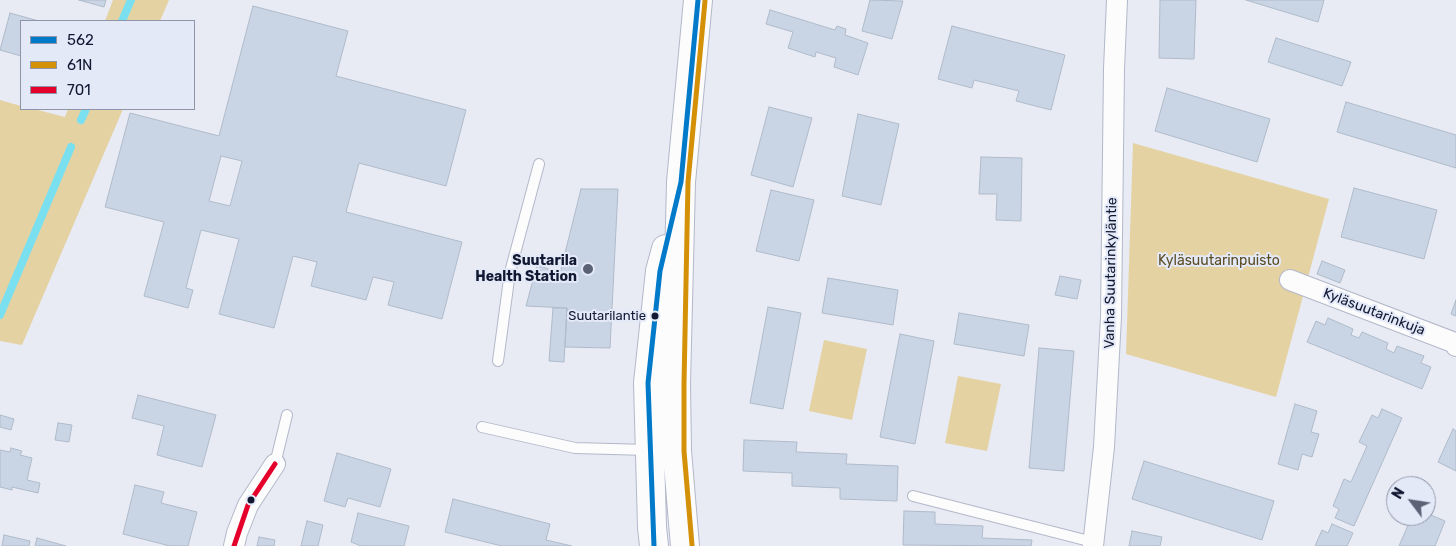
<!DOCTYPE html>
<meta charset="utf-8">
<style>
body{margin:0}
#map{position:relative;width:1456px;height:546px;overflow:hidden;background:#e8ebf4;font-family:Rubik,sans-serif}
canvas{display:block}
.legend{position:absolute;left:20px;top:20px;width:175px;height:90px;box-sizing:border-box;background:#e4e9f8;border:1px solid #8f95a9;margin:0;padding:6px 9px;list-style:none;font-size:15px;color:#101832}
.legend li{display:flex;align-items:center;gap:10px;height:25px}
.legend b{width:25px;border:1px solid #8f95a9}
.north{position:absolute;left:1386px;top:476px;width:50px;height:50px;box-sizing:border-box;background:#e4e9f8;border:1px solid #8f95a9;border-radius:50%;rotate:301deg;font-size:14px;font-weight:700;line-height:20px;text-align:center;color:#101832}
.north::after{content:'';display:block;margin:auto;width:18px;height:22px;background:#5c6276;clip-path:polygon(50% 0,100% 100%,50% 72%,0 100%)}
</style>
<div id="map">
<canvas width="1456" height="546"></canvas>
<ul class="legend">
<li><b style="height:6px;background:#007ac9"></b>562</li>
<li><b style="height:6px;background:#d49108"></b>61N</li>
<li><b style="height:6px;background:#e4002b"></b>701</li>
</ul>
<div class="north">N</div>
</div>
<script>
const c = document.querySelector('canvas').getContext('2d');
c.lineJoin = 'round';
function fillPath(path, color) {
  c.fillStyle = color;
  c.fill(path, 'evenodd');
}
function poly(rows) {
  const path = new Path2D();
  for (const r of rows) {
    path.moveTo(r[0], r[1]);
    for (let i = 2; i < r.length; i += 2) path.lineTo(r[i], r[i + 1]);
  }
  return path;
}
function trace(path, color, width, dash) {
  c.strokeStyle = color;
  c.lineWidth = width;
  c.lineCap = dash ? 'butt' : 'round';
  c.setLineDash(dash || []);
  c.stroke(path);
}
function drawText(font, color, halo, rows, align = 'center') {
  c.font = font + ' Rubik,sans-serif';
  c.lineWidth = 4;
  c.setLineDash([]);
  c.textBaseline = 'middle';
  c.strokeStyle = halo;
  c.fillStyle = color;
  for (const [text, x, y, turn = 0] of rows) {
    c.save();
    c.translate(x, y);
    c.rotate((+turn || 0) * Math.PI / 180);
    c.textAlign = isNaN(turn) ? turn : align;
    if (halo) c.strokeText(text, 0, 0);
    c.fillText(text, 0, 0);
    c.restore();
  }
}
const green = poly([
 [113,0,169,0,160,21,105,21],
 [0,100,21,106,21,109,34,109,65,117,68,109,123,109,22,345,0,341],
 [1133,143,1329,199,1276,397,1126,354],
 [824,340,867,349,852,420,809,411],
 [958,376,1001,384,987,451,945,443]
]);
const stream = poly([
 [122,21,131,0],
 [81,120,86,109],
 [0,315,71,147]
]);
const building = poly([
 [79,0,106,0,104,7,79,0],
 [870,0,903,1,892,39,862,31,870,0],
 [1160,0,1196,0,1194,59,1159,58,1160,0],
 [1246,0,1324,0,1318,22,1246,0],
 [253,6,348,31,336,76,466,110,446,186,359,163,346,212,462,242,442,319,388,305,394,282,373,277,366,300,311,286,317,262,293,256,274,328,219,314,239,239,201,230,186,288,193,290,188,308,144,296,164,222,105,207,130,113,219,136,253,6],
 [221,156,242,161,230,206,209,201,221,156],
 [770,10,835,30,837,26,846,29,845,35,868,43,858,75,834,67,836,58,816,52,815,57,788,48,793,32,766,24,770,10],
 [10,13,39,21,21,21,21,56,0,50,10,13],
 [952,26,1065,55,1051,110,1016,101,1019,91,974,80,972,88,938,79,952,26],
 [1276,38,1351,62,1342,86,1268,62,1276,38],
 [1167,88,1270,119,1257,162,1155,131,1167,88],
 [1346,102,1456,135,1456,168,1337,132,1346,102],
 [769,107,812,118,793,187,751,175,769,107],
 [858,114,899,124,881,205,842,196,858,114],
 [981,157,1022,158,1021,221,996,220,997,194,979,194,981,157],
 [1354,188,1437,210,1424,259,1341,237,1354,188],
 [581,189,618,189,610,348,565,347,567,308,526,306,537,265,560,273,581,189],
 [771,190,814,200,799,261,756,251,771,190],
 [1322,261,1345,270,1340,283,1317,274,1322,261],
 [1060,276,1081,280,1077,299,1055,295,1060,276],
 [828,278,898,290,893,325,822,313,828,278],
 [1456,300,1456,316,1451,314,1456,300],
 [768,307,801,313,783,409,750,403,768,307],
 [553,308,567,308,564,362,549,361,553,308],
 [959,313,1029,325,1024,356,954,344,959,313],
 [1328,318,1353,329,1351,335,1359,338,1362,332,1388,343,1386,349,1394,353,1397,346,1424,356,1421,363,1431,367,1422,389,1307,342,1316,321,1325,325,1328,318],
 [900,334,934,341,915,444,880,437,900,334],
 [1039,348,1074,351,1064,471,1029,468,1039,348],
 [138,395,216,415,202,467,157,455,164,426,132,418,138,395],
 [1295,404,1317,411,1311,432,1319,434,1312,457,1302,454,1298,470,1278,464,1295,404],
 [1382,409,1402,418,1354,526,1335,518,1339,509,1333,506,1344,479,1351,482,1367,446,1359,442,1372,415,1378,418,1382,409],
 [0,415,14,419,11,430,0,427,0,415],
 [58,423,72,425,69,442,55,440,58,423],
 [1453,429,1456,431,1456,471,1438,462,1453,429],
 [744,440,797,442,796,452,847,454,846,464,898,466,897,501,840,499,840,488,792,486,792,473,743,471,744,440],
 [11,448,22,451,20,455,32,458,27,480,40,483,38,493,12,487,12,490,0,487,0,450,10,452,11,448],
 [337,453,391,469,380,507,348,498,345,507,324,501,337,453],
 [1144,461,1274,501,1262,540,1132,499,1144,461],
 [135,485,164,492,161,503,197,512,188,546,170,546,123,534,135,485],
 [453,499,550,524,546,540,572,546,502,546,445,532,453,499],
 [904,511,935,512,935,524,983,526,982,538,1032,540,1031,546,903,545,904,511],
 [358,513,409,526,404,546,361,546,351,542,358,513],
 [1426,513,1445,521,1435,546,1399,546,1412,516,1426,516,1426,513],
 [307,521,323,525,318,546,301,546,307,521],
 [1332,524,1353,533,1347,546,1315,546,1322,530,1328,533,1332,524],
 [1132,531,1162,537,1160,546,1129,546,1132,531],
 [4,535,30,541,29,546,2,546,4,535],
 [259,537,275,540,274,546,257,546,259,537],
 [37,538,66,546,35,546,37,538]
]);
const lane = poly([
 [498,361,510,272,539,164],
 [482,427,575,448,648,450],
 [275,464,287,415],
 [913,496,1093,542]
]);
const street = poly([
 [1290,280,1455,343,1456,346],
 [234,546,237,533,248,505,275,464],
 [1093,546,1104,447,1111,317,1114,69,1117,0]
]);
const primary = poly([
 [654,546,652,527,648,383,660,271,666,249],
 [685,546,677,451,676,384,681,182,698,0]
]);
const bus1 = poly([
 [654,546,648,383,660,271,681,182,698,0]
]);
const bus2 = poly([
 [692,545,684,451,684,384,688,182,705,1]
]);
const bus3 = poly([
 [234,546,248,505,275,464]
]);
const markers = [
 [588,269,6,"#5c6276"],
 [655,316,4.5,"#101832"],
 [251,500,4.5,"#101832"]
];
const busNames = [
 ["Suutarilantie",646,316]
];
const poiNames = [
 ["Suutarila",577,261],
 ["Health Station",577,277]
];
const parkNames = [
 ["Kyläsuutarinpuisto",1219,261]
];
const streetNames = [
 ["Vanha Suutarinkyläntie",1111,273,-89],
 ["Kyläsuutarinkuja",1374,312,21]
];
fillPath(green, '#e4d2a3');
trace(stream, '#7ae0f0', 8);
fillPath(building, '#c9d5e4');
trace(building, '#afbbca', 1);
trace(lane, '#b3b8c9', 12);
trace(street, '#b3b8c9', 22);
trace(primary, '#b3b8c9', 30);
trace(lane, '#fcfcfd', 10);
trace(street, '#fcfcfd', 20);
trace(primary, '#fcfcfd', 28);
trace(bus1, '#007ac9', 5);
trace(bus2, '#d49108', 5);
trace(bus3, '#e4002b', 5);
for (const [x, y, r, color] of markers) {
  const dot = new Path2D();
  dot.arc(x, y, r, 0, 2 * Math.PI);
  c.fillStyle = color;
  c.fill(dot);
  trace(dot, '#e4e9f8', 2);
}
drawText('13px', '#101832', '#e4e9f8', busNames, 'right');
drawText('bold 14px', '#101832', '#e4e9f8', poiNames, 'right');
drawText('14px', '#5b4c23', '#e4e9f8', parkNames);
drawText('14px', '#101832', '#e4e9f8', streetNames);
</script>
